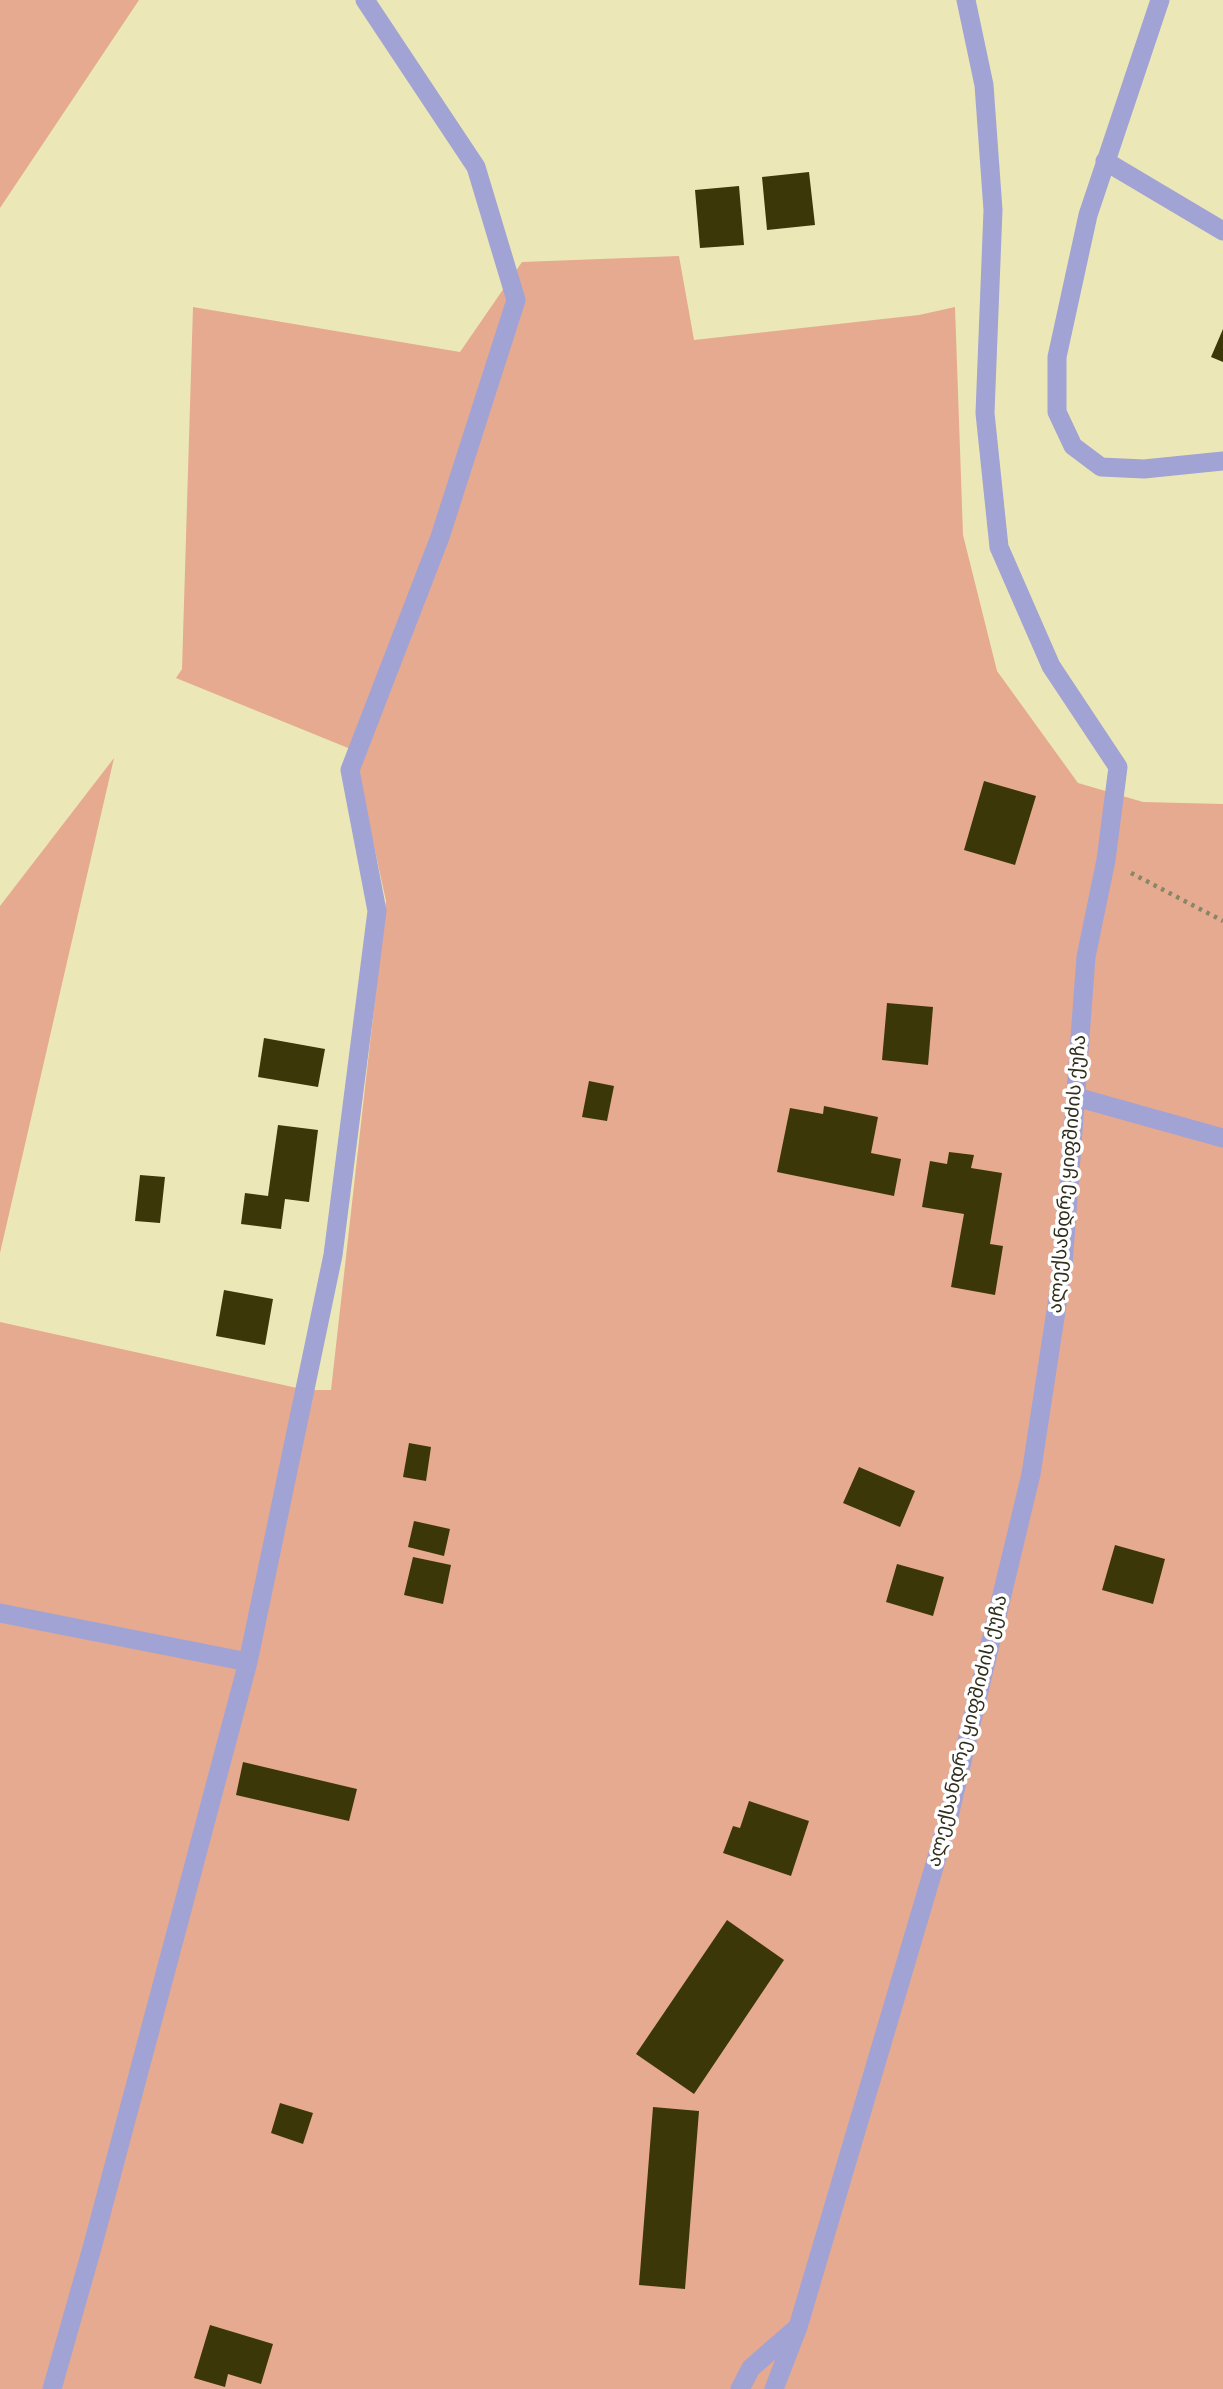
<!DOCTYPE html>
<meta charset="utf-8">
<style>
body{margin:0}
canvas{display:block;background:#ebe7b6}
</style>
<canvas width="1223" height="2389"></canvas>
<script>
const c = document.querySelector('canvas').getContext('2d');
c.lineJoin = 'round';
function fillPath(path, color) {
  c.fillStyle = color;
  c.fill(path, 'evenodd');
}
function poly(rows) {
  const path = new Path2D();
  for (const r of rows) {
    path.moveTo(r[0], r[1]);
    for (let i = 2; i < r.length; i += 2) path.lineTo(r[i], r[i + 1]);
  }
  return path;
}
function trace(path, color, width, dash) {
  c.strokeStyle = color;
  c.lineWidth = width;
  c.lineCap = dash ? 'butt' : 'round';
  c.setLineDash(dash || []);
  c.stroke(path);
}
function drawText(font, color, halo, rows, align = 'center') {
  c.font = font + ' Arial,"Noto Sans Georgian",sans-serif';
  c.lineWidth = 7;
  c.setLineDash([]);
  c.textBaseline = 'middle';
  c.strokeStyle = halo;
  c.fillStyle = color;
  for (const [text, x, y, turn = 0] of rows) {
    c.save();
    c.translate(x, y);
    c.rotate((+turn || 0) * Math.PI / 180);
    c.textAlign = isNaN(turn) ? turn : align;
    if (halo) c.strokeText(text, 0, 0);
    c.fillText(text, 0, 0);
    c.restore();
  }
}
const green = poly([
 [0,0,139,0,0,208],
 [679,256,694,340,919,315,955,307,963,535,997,671,1078,783,1143,802,1223,804,1223,2389,0,2389,0,1322,306,1390,331,1390,386,901,353,750,176,678,182,669,193,307,460,352,522,262],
 [114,758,0,1253,0,906]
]);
const building = poly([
 [809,172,815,225,767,230,762,177],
 [739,186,744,245,700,248,695,190],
 [1223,329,1223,362,1211,357],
 [984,781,1036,796,1015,865,964,850],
 [887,1003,933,1007,928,1065,882,1060],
 [264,1038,325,1049,318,1087,258,1077],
 [589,1081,614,1086,607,1121,582,1117],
 [824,1106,878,1117,871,1153,901,1159,894,1196,777,1172,790,1108,823,1114],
 [278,1125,318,1130,309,1202,285,1199,281,1229,241,1224,245,1193,268,1196],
 [949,1152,974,1155,971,1168,1002,1173,990,1244,1003,1246,995,1295,951,1287,964,1214,922,1207,930,1161,947,1164],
 [140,1175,165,1177,160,1223,135,1221],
 [224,1290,273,1299,265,1345,216,1336],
 [409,1443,431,1447,426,1481,403,1477],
 [859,1467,915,1491,900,1527,843,1503],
 [414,1521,450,1529,444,1556,408,1547],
 [1115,1545,1165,1559,1153,1604,1102,1590],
 [413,1557,451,1565,443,1604,404,1595],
 [897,1564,944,1577,933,1616,886,1602],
 [243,1762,357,1789,349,1821,236,1795],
 [749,1801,809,1821,791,1876,723,1853,733,1826,740,1828],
 [727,1920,784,1960,694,2094,636,2054],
 [280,2103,313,2113,303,2144,271,2133],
 [653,2107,699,2111,685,2289,639,2285],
 [210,2325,273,2344,261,2384,228,2374,225,2387,194,2378]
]);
const path = poly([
 [1131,873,1223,921]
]);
const service = poly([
 [1160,0,1088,215,1057,357,1057,412,1073,446,1101,467,1144,469,1223,461],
 [1105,161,1223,231],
 [1076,1097,1223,1138],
 [740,2389,751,2368,798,2327]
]);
const minor = poly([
 [0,1613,248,1662],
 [52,2389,92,2248,248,1662,333,1255,377,911,350,770,440,537,516,300,476,167,365,0],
 [774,2389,798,2327,948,1820,1031,1474,1063,1265,1086,957,1106,860,1118,767,1051,666,999,547,985,413,993,210,984,85,966,0]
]);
const streetNames = [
 ["ალექსანდრე ყიფშიძის ქუჩა",1068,1174,-85],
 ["ალექსანდრე ყიფშიძის ქუჩა",968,1731,-76]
];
fillPath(green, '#e6aa91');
fillPath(building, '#3c3708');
trace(path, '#898665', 4.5, [3.5, 5]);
trace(service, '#a1a3d4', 19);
trace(minor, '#a1a3d4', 19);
drawText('19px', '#302e1c', '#fff', streetNames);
</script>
